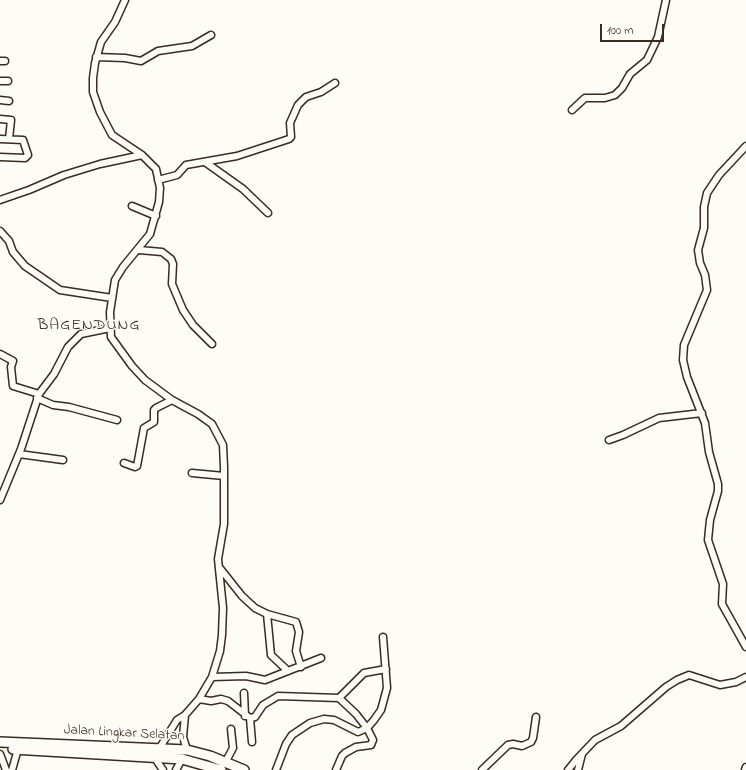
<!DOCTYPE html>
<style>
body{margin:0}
#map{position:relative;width:746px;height:770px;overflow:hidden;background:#fdfcf7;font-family:"Indie Flower",sans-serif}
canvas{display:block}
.scale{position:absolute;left:600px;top:24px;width:64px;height:18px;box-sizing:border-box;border:2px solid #3b2a1e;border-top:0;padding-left:5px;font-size:12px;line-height:14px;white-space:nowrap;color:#3b2a1e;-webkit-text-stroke:3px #fdfcf7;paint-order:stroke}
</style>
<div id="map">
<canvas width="746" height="770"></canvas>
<div class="scale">100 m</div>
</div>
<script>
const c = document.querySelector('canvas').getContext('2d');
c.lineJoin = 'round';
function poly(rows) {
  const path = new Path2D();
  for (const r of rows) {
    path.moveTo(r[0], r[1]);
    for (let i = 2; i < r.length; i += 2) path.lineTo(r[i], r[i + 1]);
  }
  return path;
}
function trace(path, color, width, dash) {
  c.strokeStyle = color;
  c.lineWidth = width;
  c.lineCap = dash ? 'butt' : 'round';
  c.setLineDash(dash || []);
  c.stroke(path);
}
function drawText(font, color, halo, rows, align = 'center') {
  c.font = font + ' "Indie Flower",sans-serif';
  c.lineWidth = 3;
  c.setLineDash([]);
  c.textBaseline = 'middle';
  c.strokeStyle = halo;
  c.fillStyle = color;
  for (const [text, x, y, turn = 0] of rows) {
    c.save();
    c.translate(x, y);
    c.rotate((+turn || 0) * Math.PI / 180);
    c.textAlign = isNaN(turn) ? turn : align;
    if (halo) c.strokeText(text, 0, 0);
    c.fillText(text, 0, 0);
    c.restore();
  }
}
const minor = poly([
 [125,0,115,22,101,42,95,63,93,78,93,92,100,112,112,135,142,155,156,169,160,188,159,202,150,234,123,267,115,280,110,312,111,337,132,366,145,380,172,400,198,414,212,424,223,445,224,467,224,524,218,559,223,608,222,635,220,651,212,677,199,699,185,715,177,720,159,749],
 [96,57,125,58,141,61,158,51,192,46,211,35],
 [0,61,5,61],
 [0,81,8,81],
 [0,100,9,101],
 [572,110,585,98,605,98,615,95,622,88,630,74,647,60,658,37,666,0],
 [0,119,11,120,9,139],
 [0,139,23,140,28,155,25,158,0,157],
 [746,146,719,175,707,193,704,207,704,228,698,250,700,263,705,275,707,290,684,345,683,360,687,377,705,423,709,452,718,484,718,491,710,520,708,540,723,584,722,604,746,647],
 [205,162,243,189,268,213],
 [158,180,177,175,186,165,237,156,289,139,291,137,290,123,298,105,306,97,321,92,335,83],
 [0,200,29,190,64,175,100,164,142,155],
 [132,206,156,216],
 [0,231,9,241,13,252,25,266,60,290,112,298],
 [139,250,162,252,171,259,173,264,172,284,183,310,193,325,212,344],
 [0,354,13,361,11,367,13,386,39,394],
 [37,398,53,405,69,407,117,420],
 [609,440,623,435,659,418,702,413],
 [19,454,63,460],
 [124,463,135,467,137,466,144,428,154,422,154,410,156,408,172,400],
 [192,473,224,476],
 [0,500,21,449,39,394,54,374,68,347,81,334,110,328],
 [219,567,242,596,255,608,267,614,296,622,299,632,296,651,301,667],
 [267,614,271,655,288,671],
 [212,677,246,676,265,680,321,658],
 [244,693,245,716],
 [339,698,364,673,386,669],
 [199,699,211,701,221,699,228,701,250,718,255,717,263,705,278,696,339,698,356,714,367,728,373,740,371,745,356,747,345,753,342,756,336,770],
 [185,715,183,737,187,750],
 [250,718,252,742],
 [0,754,6,770],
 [154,757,163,770],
 [225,763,233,748,231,729],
 [12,770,18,749],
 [176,770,182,759],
 [276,770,286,744,292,735,310,723,324,719,334,720,358,732,367,728,374,720,381,710,387,688,383,637],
 [482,770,508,745,513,744,522,746,531,742,533,738,536,717],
 [568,770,576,760,595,740,621,726,666,687,677,680,689,675,720,685,736,682,746,677],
 [578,770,582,754],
 [745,770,746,767]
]);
const highway = poly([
 [0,742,187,750,210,756,244,770],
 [13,749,182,759,221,770]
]);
const streetNames = [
 ["Jalan Lingkar Selatan",124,734,3]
];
const quarterNames = [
 ["BAGENDUNG",89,326]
];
trace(minor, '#3b2a1e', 9);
trace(highway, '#3b2a1e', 12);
trace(minor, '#fdfcf7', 6);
trace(highway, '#fdfcf7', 9);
drawText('14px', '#3b2a1e', '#fdfcf7', streetNames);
c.letterSpacing = '1px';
drawText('16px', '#3b2a1e', '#fdfcf7', quarterNames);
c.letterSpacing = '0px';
</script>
